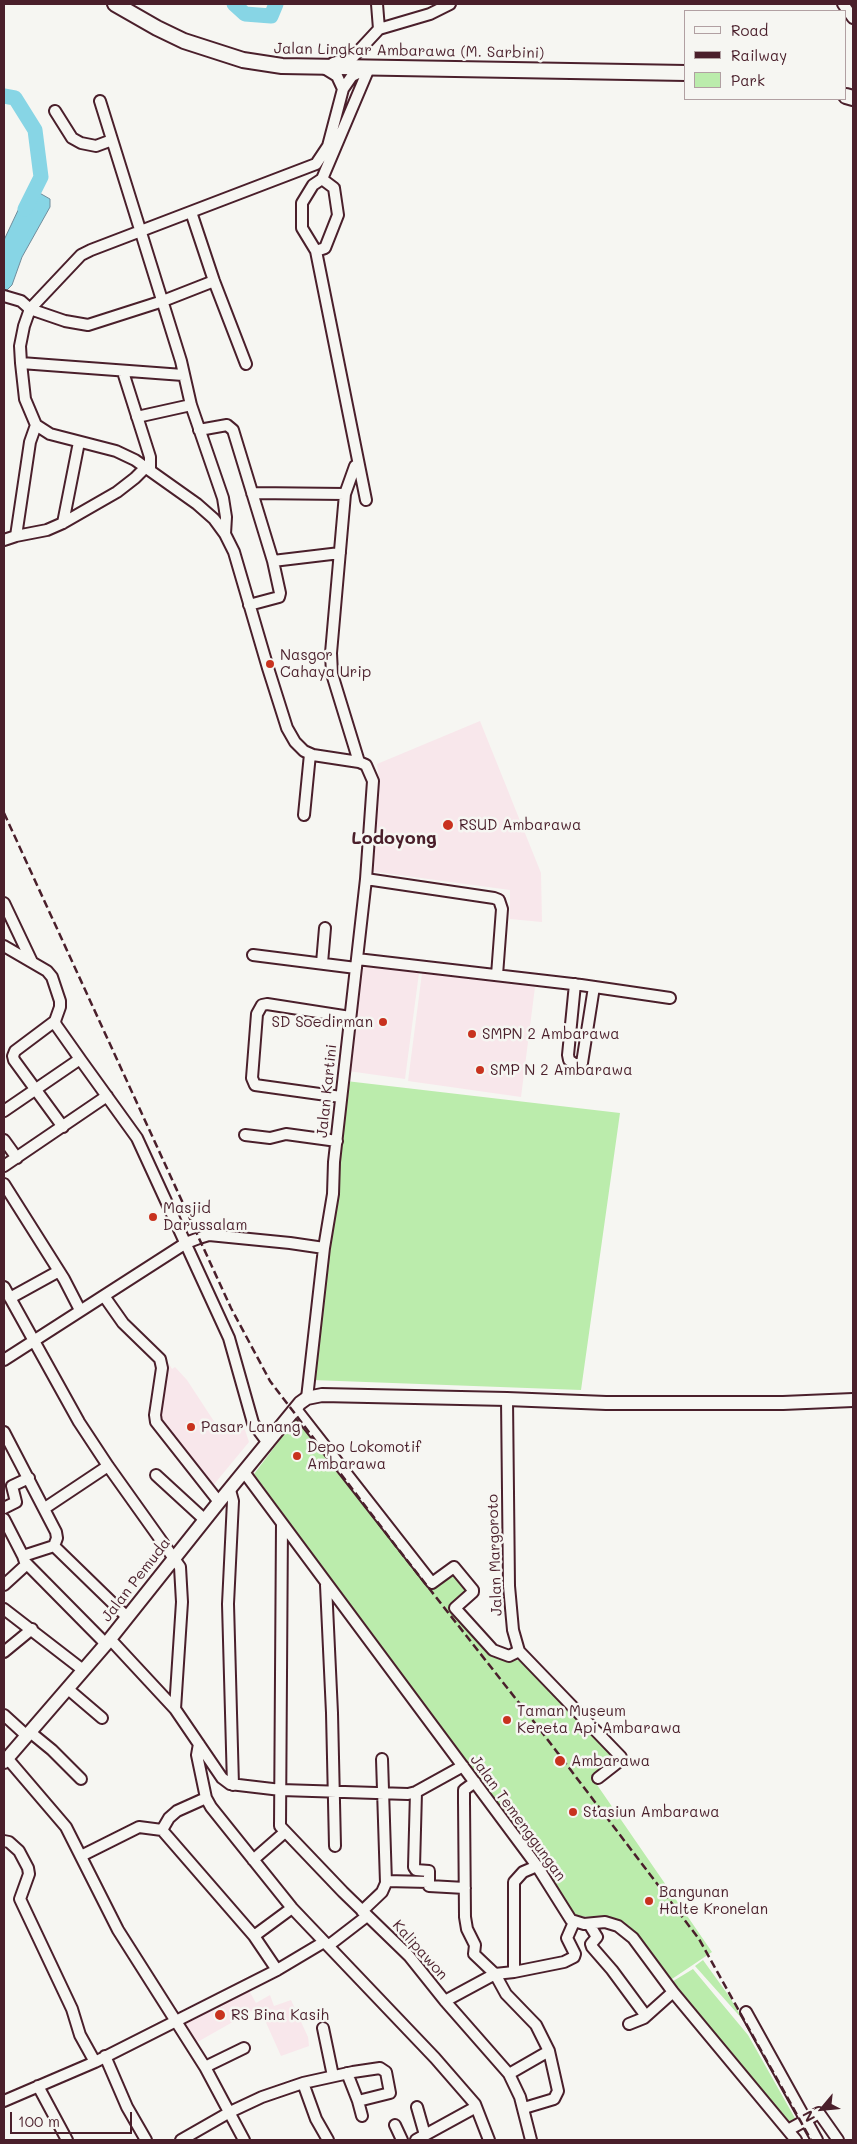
<!DOCTYPE html>
<style>
body{margin:0}
#map{position:relative;width:857px;height:2144px;overflow:hidden;background:#f6f6f2;font-family:Mali,sans-serif}
canvas{display:block}
.frame{position:absolute;inset:0;border:5px solid #4a1f2b;pointer-events:none}
.legend{position:absolute;left:684px;top:10px;width:162px;height:90px;box-sizing:border-box;background:#f6f6f2;border:1px solid #b1a0a2;margin:0;padding:6px 9px;list-style:none;font-size:15px;color:#4a1f2b}
.legend li{display:flex;align-items:center;gap:10px;height:25px}
.legend b{width:25px;border:1px solid #b1a0a2}
.north{position:absolute;left:797px;top:2084px;width:50px;height:50px;-webkit-text-stroke:4px #f6f6f2;paint-order:stroke;rotate:242deg;font-size:14px;font-weight:700;line-height:20px;text-align:center;color:#4a1f2b}
.north::after{content:'';display:block;margin:auto;width:18px;height:22px;background:#4a1f2b;clip-path:polygon(50% 0,100% 100%,50% 72%,0 100%)}
.scale{position:absolute;left:10px;top:2112px;width:122px;height:22px;box-sizing:border-box;border:2px solid #4a1f2b;border-top:0;padding-left:6px;font-size:15px;line-height:18px;white-space:nowrap;color:#4a1f2b;-webkit-text-stroke:4px #f6f6f2;paint-order:stroke}
</style>
<div id="map">
<canvas width="857" height="2144"></canvas>
<div class="frame"></div>
<ul class="legend">
<li><b style="height:6px;background:#f6f6f2"></b>Road</li>
<li><b style="height:6px;background:#4a1f2b"></b>Railway</li>
<li><b style="height:14px;background:#bbecac"></b>Park</li>
</ul>
<div class="north">N</div>
<div class="scale">100 m</div>
</div>
<script>
const c = document.querySelector('canvas').getContext('2d');
c.lineJoin = 'round';
function fillPath(path, color) {
  c.fillStyle = color;
  c.fill(path, 'evenodd');
}
function poly(rows) {
  const path = new Path2D();
  for (const r of rows) {
    path.moveTo(r[0], r[1]);
    for (let i = 2; i < r.length; i += 2) path.lineTo(r[i], r[i + 1]);
  }
  return path;
}
function trace(path, color, width, dash) {
  c.strokeStyle = color;
  c.lineWidth = width;
  c.lineCap = dash ? 'butt' : 'round';
  c.setLineDash(dash || []);
  c.stroke(path);
}
function drawText(font, color, halo, rows, align = 'center') {
  c.font = font + ' Mali,sans-serif';
  c.lineWidth = 5;
  c.setLineDash([]);
  c.textBaseline = 'middle';
  c.strokeStyle = halo;
  c.fillStyle = color;
  for (const [text, x, y, turn = 0] of rows) {
    c.save();
    c.translate(x, y);
    c.rotate((+turn || 0) * Math.PI / 180);
    c.textAlign = isNaN(turn) ? turn : align;
    if (halo) c.strokeText(text, 0, 0);
    c.fillText(text, 0, 0);
    c.restore();
  }
}
const built = poly([
 [480,721,541,873,542,922,510,919,510,890,369,871,379,779,377,764],
 [359,965,419,973,405,1079,348,1071],
 [422,973,535,987,521,1097,408,1081],
 [169,1364,172,1369,175,1367,187,1380,219,1429,244,1427,249,1442,211,1488,159,1420],
 [247,1987,256,2003,270,1995,274,2006,291,2000,308,2037,309,2046,281,2056,259,2007,194,2044,180,2022]
]);
const green = poly([
 [346,1081,620,1113,581,1390,312,1380],
 [298,1416,431,1587,453,1569,471,1591,451,1610,492,1657,523,1661,616,1759,593,1779,712,1952,669,1981,610,1918,575,1916,554,1881,254,1474],
 [703,1960,729,1996,744,2021,695,1966],
 [693,1969,748,2035,796,2120,787,2126,670,1983]
]);
const water = poly([
 [29,187,50,199,50,207,22,257,12,285,7,290,4,289,4,240,29,187]
]);
const river = poly([
 [234,4,245,14,271,16,276,4],
 [4,96,15,98,35,130,41,177,25,209]
]);
const minor = poly([
 [377,4,379,29],
 [843,4,853,18],
 [333,63,353,57,379,29,430,14,450,4],
 [324,68,337,76,343,89],
 [100,101,181,361,191,405,223,498,226,517,225,534],
 [55,111,72,138,81,143,96,146,112,140],
 [322,179,369,68],
 [191,212,214,281,246,364],
 [316,251,325,248,338,215,334,188,322,179,313,185,302,203,302,228,316,251,366,500],
 [214,281,163,301,88,325,65,321,30,309,81,255,91,250,316,164,328,146,343,89,352,76,366,69],
 [4,296,21,301,30,309,24,326,20,346,21,363,25,399,36,425,50,434,116,451,135,460,197,504,214,519,225,534,234,552,268,668,287,728,295,742,304,751,313,755,359,762,366,765,373,781,366,879,334,1162,333,1194,324,1248,307,1398],
 [21,363,183,375],
 [123,372,150,457,150,470],
 [137,417,191,405],
 [199,430,227,425,233,430,273,561,280,593,279,597,249,605],
 [355,466,345,494,331,653,332,674,359,762],
 [252,493,345,494],
 [63,523,79,442],
 [16,536,30,442,36,425],
 [4,540,16,536,47,530,63,523,117,492,135,478,146,467],
 [273,561,340,553],
 [304,815,310,754],
 [366,879,494,898,499,900,502,909,497,975],
 [4,903,32,962],
 [4,946,47,971,52,977,60,1001,60,1007,55,1021,56,1025,80,1059],
 [253,955,356,968],
 [357,959,581,985,670,998],
 [322,963,325,928],
 [575,984,568,1055,569,1060,576,1065,582,1063,594,987],
 [55,1021,15,1051,13,1056,14,1060,63,1127],
 [341,1097,255,1085,252,1078,257,1014,262,1005,267,1004,350,1017],
 [4,1111,80,1059,137,1138,229,1338,253,1423,268,1443],
 [245,1135,270,1138,286,1134,337,1141],
 [4,1140,17,1158],
 [4,1166,107,1096],
 [4,1184,64,1279,80,1310],
 [4,1287,79,1422,108,1466,180,1567,182,1602,175,1709],
 [104,1296,123,1323,160,1359,162,1368,155,1415,156,1422,219,1502],
 [10,1298,59,1271],
 [4,1360,186,1243,199,1238,209,1235,290,1243,324,1248],
 [507,1399,509,1586,513,1630,519,1651,621,1757,621,1760,598,1778],
 [296,1409,432,1583,454,1567,473,1590,473,1592,455,1608,493,1650,509,1656,519,1651],
 [4,1432,56,1532,57,1538,54,1546,23,1556],
 [244,1472,537,1866,571,1920,584,1924,605,1922,618,1926,633,1938,673,1992,796,2140],
 [156,1475,205,1520],
 [230,1490,233,1501,228,1604,233,1785],
 [4,1508,16,1502,12,1486,29,1478],
 [45,1508,108,1466],
 [4,1519,23,1556,25,1562,106,1644],
 [282,1523,280,1826,343,1892,409,1956,445,2001,509,2074,520,2097,531,2140],
 [54,1546,127,1617],
 [4,1585,27,1564],
 [326,1585,332,1713,335,1846],
 [4,1609,83,1670],
 [110,1639,175,1709,222,1778,230,1784,281,1790,408,1794,416,1792,463,1766],
 [4,1652,32,1629],
 [68,1689,102,1718],
 [4,1715,27,1736],
 [30,1732,52,1750,81,1779],
 [199,1744,197,1755,206,1798,211,1807,292,1908,435,2058,475,2104,489,2140],
 [7,1758,66,1827,118,1930,205,2067,244,2140],
 [475,1782,464,1790,464,1801,465,1917,467,1929,475,1945,474,1954,495,1974,506,1994,536,2025,549,2051,558,2091,554,2099,524,2108],
 [162,1830,169,1818,177,1811,206,1798],
 [4,1841,9,1842,19,1851,28,1868,29,1874,20,1899,72,2009,80,2035,95,2062],
 [81,1856,139,1827,162,1830,254,1936,277,1970],
 [253,1860,285,1832],
 [386,1881,429,1882,429,1871,416,1870,414,1867,416,1792],
 [429,1882,429,1886,465,1888],
 [362,1911,382,1892,386,1883,382,1759],
 [589,1924,597,1937,591,1944,592,1947,612,1970,646,2016],
 [254,1936,292,1908],
 [328,1946,367,1916],
 [514,1972,564,1962,574,1957,575,1954,567,1938,574,1922],
 [445,2001,495,1974,514,1972,514,1882,523,1872,537,1866],
 [746,2012,817,2140],
 [629,2024,644,2018,673,1992],
 [323,2028,333,2076],
 [105,2056,127,2107,146,2140],
 [205,2067,244,2048],
 [509,2074,549,2051],
 [303,2083,316,2119,328,2140],
 [38,2086,67,2140],
 [4,2101,95,2062,277,1970,324,1942],
 [358,2101,362,2116],
 [417,2107,425,2135],
 [395,2125,402,2140],
 [788,2130,819,2113,838,2140],
 [181,2140,230,2112,262,2097,303,2083,353,2072,380,2068,386,2072,390,2093,358,2101,347,2073],
 [416,2140,476,2107]
]);
const major = poly([
 [4,1762,106,1644,219,1502,300,1403,307,1398,322,1395,507,1399,606,1403,783,1403,853,1400]
]);
const highway = poly([
 [115,4,157,28,184,41,243,60,282,66,686,73],
 [846,96,853,98]
]);
const rail = poly([
 [4,813,231,1308,270,1381,395,1545,538,1727,699,1939,811,2140]
]);
const markers = [
 [270,664,5,"#c8321e"],
 [448,825,6,"#c8321e"],
 [383,1022,5,"#c8321e"],
 [472,1034,5,"#c8321e"],
 [480,1070,5,"#c8321e"],
 [153,1217,5,"#c8321e"],
 [191,1427,5,"#c8321e"],
 [297,1456,5,"#c8321e"],
 [507,1720,5,"#c8321e"],
 [560,1761,6,"#c8321e"],
 [573,1812,5,"#c8321e"],
 [649,1901,5,"#c8321e"],
 [220,2015,6,"#c8321e"]
];
const streetNames = [
 ["Jalan Lingkar Ambarawa (M. Sarbini)",409,51,1],
 ["Jalan Kartini",327,1091,-84],
 ["Jalan Margoroto",495,1555,-92],
 ["Jalan Pemuda",136,1580,-52],
 ["Jalan Temenggungan",518,1818,54],
 ["Kalipawon",420,1950,48]
];
const poiNames = [
 ["Nasgor",280,655],
 ["Cahaya Urip",280,672],
 ["RSUD Ambarawa",459,825],
 ["SD Soedirman",373,1022,"right"],
 ["SMPN 2 Ambarawa",482,1034],
 ["SMP N 2 Ambarawa",490,1070],
 ["Masjid",163,1208],
 ["Darussalam",163,1225],
 ["Pasar Lanang",201,1427],
 ["Depo Lokomotif",307,1447],
 ["Ambarawa",307,1464],
 ["Taman Museum",517,1711],
 ["Kereta Api Ambarawa",517,1728],
 ["Ambarawa",571,1761],
 ["Stasiun Ambarawa",583,1812],
 ["Bangunan",659,1892],
 ["Halte Kronelan",659,1909],
 ["RS Bina Kasih",231,2015]
];
const quarterNames = [
 ["Lodoyong",394,838]
];
fillPath(built, '#f8e7eb');
fillPath(green, '#bbecac');
fillPath(water, '#87d5e5');
trace(water, '#6f8c9b', 1);
trace(river, '#87d5e5', 15);
trace(minor, '#4a1f2b', 14);
trace(major, '#4a1f2b', 16);
trace(highway, '#4a1f2b', 18);
trace(minor, '#f6f6f2', 10);
trace(major, '#f6f6f2', 12);
trace(highway, '#f6f6f2', 14);
trace(rail, '#4a1f2b', 2.5, [8, 4]);
for (const [x, y, r, color] of markers) {
  const dot = new Path2D();
  dot.arc(x, y, r, 0, 2 * Math.PI);
  c.fillStyle = color;
  c.fill(dot);
  trace(dot, '#f6f6f2', 2);
}
drawText('15px', '#4a1f2b', '#f6f6f2', streetNames);
drawText('15px', '#4a1f2b', '#f6f6f2', poiNames, 'left');
drawText('bold 18px', '#4a1f2b', '#f6f6f2', quarterNames);
</script>
